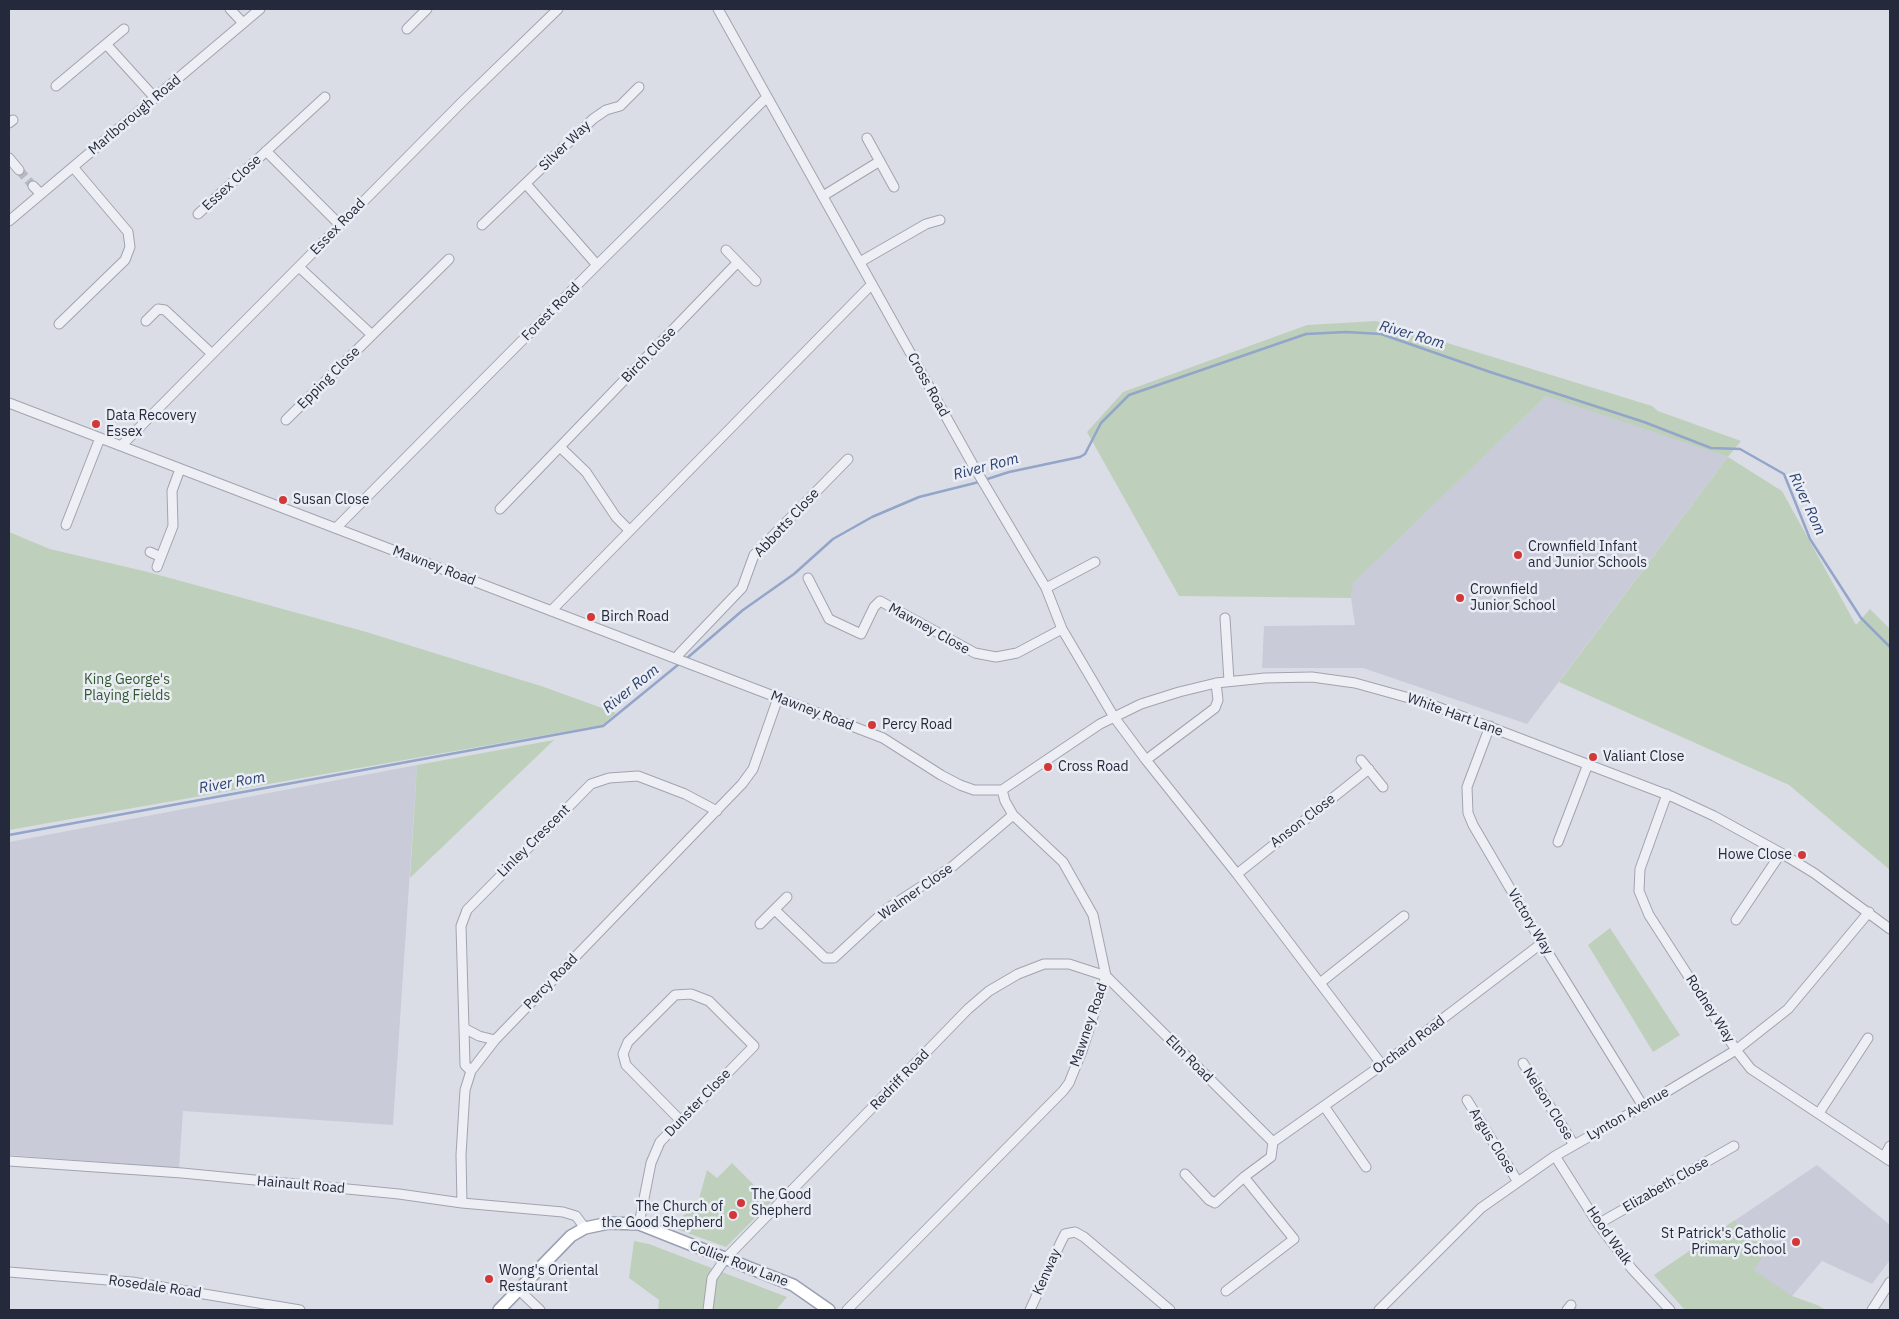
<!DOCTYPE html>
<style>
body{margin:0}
#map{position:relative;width:1899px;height:1319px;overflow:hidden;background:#dbdde6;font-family:"IBM Plex Sans",sans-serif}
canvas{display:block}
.frame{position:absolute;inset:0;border:10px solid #242a3c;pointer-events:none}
</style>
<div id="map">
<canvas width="1899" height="1319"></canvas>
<div class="frame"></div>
</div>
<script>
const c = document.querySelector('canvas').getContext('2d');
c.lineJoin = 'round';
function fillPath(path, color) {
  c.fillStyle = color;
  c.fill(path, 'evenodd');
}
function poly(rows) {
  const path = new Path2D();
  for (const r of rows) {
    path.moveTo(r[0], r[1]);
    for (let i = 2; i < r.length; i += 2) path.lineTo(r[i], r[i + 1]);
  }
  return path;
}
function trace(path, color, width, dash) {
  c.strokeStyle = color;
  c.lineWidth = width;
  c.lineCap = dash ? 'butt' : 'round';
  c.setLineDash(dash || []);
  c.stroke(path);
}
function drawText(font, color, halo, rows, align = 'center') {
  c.font = font + ' "IBM Plex Sans",sans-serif';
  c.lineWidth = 5;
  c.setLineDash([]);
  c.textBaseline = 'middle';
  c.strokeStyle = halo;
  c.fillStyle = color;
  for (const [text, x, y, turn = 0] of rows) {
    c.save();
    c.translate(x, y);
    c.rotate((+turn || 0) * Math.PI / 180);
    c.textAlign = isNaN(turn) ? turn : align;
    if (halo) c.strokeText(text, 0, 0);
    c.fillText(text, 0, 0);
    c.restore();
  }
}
const built = poly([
 [1548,394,1728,457,1527,724,1363,668,1262,668,1264,626,1355,625,1351,598,1352,583],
 [417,765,393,1125,183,1111,179,1168,9,1155,9,842],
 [1817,1165,1890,1225,1890,1260,1872,1284,1822,1261,1780,1310,1685,1310,1654,1275]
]);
const green = poly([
 [1376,321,1652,406,1658,411,1741,441,1728,457,1782,491,1856,625,1870,609,1890,629,1890,870,1789,785,1559,682,1728,457,1546,396,1353,583,1351,598,1179,596,1087,432,1123,392,1307,325],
 [9,532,50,549,148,572,363,631,541,686,616,713,602,725,9,830],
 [554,740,410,878,417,765],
 [1610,928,1680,1035,1653,1052,1588,945],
 [732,1163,771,1202,726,1247,671,1227,698,1202,707,1170,717,1178],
 [1735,1220,1746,1245,1761,1236,1767,1250,1754,1270,1792,1296,1817,1305,1826,1310,1685,1310,1654,1275],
 [634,1241,649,1244,787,1297,776,1310,658,1310,659,1300,629,1278]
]);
const stream = poly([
 [686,659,743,610,794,574,833,539,872,517,919,497,975,483,1009,472,1080,457,1085,454,1101,423,1129,395,1306,334,1346,332,1381,334,1490,372,1644,422,1711,448,1740,449,1784,474,1810,539,1861,618,1890,647],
 [9,835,603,726,679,664]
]);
const minorTunnel = poly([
 [19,170,33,186]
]);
const minor = poly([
 [230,9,243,23],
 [718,9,973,465,1046,588,1062,629,1114,717,1146,760,1237,874,1382,1065],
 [407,29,427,9],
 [106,44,155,98],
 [56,86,124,29],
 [9,123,13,120],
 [867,138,894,187],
 [266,151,340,225],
 [9,158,19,170],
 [526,184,597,265],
 [33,186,41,194],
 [823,196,880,161],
 [198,214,325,97],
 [9,221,260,9],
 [482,225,593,119,606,110,620,106,639,87],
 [726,250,756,281],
 [860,262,926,224,940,220],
 [299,267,372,335],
 [146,321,158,309,165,310,211,353],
 [59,324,125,260,130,247,128,232,73,167],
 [9,403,883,738,941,775,960,785,974,790,1002,790,1100,724,1141,704,1179,692,1216,683,1265,678,1312,677,1355,683,1427,703,1673,797,1714,816,1781,853,1814,873,1890,929],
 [286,420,449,259],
 [121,446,462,102,558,9],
 [560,447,586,472,616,517,629,530],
 [500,509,737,263],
 [66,525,100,438],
 [336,528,597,265,767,97],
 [150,552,161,557],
 [157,567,173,526,172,491,180,469],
 [808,578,829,619,861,634,874,607,880,601,975,653,996,657,1017,653,1062,629],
 [1046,588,1095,562],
 [551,611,872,284],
 [1225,618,1229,681],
 [677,659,679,654,742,588,754,555,848,459],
 [1490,726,1467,787,1468,813,1473,825,1542,943,1643,1106],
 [1146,760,1215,708,1218,700,1216,683],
 [1361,760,1383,787],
 [1667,794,1640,869,1639,891,1649,915,1736,1050,1751,1069,1890,1161],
 [1558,842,1588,764],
 [1237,874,1369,769],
 [775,910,825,958,834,958,888,908,953,866,1013,815],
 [1736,920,1781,853],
 [760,924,787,897],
 [1320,983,1404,916],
 [464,1028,479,1036,495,1040],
 [1523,1063,1574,1145],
 [471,1071,465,1065,464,1028,461,926,467,910,591,784,609,778,638,776,685,794,717,811],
 [1467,1100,1518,1182],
 [1324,1106,1366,1167],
 [1819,1113,1868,1038],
 [1273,1142,1382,1065,1542,943],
 [1555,1156,1598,1224,1632,1269,1670,1310],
 [1884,1157,1890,1146],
 [9,1161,182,1173,399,1194,462,1203,563,1212,576,1216,585,1228],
 [1185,1174,1209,1200,1215,1203,1244,1177,1271,1157,1273,1142],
 [462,1203,461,1155,465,1090,471,1071,495,1040,742,784,753,769,778,698],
 [639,1224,651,1163,660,1142,754,1046,709,1001,691,994,675,995,628,1042,623,1054,626,1065,680,1120],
 [1598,1224,1734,1146],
 [9,1272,132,1282,300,1310],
 [519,1290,540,1310],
 [1226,1291,1294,1239,1244,1177],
 [708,1310,712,1278,725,1259,968,1009,989,991,1018,974,1044,964,1069,964,1106,976,1273,1142],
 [847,1310,1063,1091,1069,1083,1082,1051,1106,976,1093,915,1063,862,1013,815,1005,801,1002,790],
 [1030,1310,1060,1244,1065,1234,1075,1232,1084,1237,1170,1310],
 [1379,1310,1481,1208,1555,1156,1643,1106,1736,1050,1788,1009,1869,912],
 [1567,1310,1571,1305],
 [1872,1310,1890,1282]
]);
const major = poly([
 [499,1310,571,1236,585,1228,609,1223,639,1224,770,1276,793,1285,829,1310]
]);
const markers = [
 [96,424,5,"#d33838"],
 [283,500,5,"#d33838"],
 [1518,555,5,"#d33838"],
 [1460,598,5,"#d33838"],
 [591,617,5,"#d33838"],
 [872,725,5,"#d33838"],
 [1593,757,5,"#d33838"],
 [1048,767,5,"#d33838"],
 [1802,855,5,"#d33838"],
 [741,1203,5,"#d33838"],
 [733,1215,5,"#d33838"],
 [1796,1242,5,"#d33838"],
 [489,1279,5,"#d33838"]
];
const streetNames = [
 ["Marlborough Road",135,115,-40],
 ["Silver Way",565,146,-44],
 ["Essex Close",232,183,-43],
 ["Essex Road",338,227,-46],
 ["Forest Road",551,312,-45],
 ["Birch Close",649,355,-46],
 ["Epping Close",329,378,-45],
 ["Cross Road",928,385,61],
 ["Abbotts Close",787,523,-47],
 ["Mawney Road",434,566,21],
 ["Mawney Close",929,629,29],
 ["Mawney Road",812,711,21],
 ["White Hart Lane",1455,715,20],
 ["Anson Close",1303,821,-38],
 ["Linley Crescent",534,841,-45],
 ["Walmer Close",916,892,-35],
 ["Victory Way",1530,922,59],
 ["Percy Road",551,982,-46],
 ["Rodney Way",1710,1009,57],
 ["Mawney Road",1089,1025,-71],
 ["Orchard Road",1409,1045,-37],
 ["Elm Road",1189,1059,45],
 ["Redriff Road",900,1080,-46],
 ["Dunster Close",698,1103,-46],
 ["Nelson Close",1548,1104,58],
 ["Lynton Avenue",1628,1114,-30],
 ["Argus Close",1492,1141,58],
 ["Hainault Road",301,1185,5],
 ["Elizabeth Close",1666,1185,-30],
 ["Hood Walk",1609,1236,55],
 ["Collier Row Lane",739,1264,21],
 ["Kenway",1047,1272,-66],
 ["Rosedale Road",155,1287,8]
];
const poiNames = [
 ["Data Recovery",106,416],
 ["Essex",106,432],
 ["Susan Close",293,500],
 ["Crownfield Infant",1528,547],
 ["and Junior Schools",1528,563],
 ["Crownfield",1470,590],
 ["Junior School",1470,606],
 ["Birch Road",601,617],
 ["Percy Road",882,725],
 ["Valiant Close",1603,757],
 ["Cross Road",1058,767],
 ["Howe Close",1792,855,"right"],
 ["The Good",751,1195],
 ["Shepherd",751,1211],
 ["The Church of",723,1207,"right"],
 ["the Good Shepherd",723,1223,"right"],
 ["St Patrick's Catholic",1786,1234,"right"],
 ["Primary School",1786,1250,"right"],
 ["Wong's Oriental",499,1271],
 ["Restaurant",499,1287]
];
const parkNames = [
 ["King George's",127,680],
 ["Playing Fields",127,696]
];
const waterNames = [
 ["River Rom",1412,335,16],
 ["River Rom",986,467,-15],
 ["River Rom",1807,504,65],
 ["River Rom",631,689,-39],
 ["River Rom",232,783,-10]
];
fillPath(built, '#c9ccd8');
fillPath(green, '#bed0bb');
trace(stream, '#93a5c8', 2.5);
trace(minorTunnel, '#b6b9c4', 9, [9, 4.5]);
trace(minor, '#a0a4b0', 11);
trace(major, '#9aa0b2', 14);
trace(minor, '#edeff4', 9);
trace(major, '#fff', 11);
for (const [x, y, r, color] of markers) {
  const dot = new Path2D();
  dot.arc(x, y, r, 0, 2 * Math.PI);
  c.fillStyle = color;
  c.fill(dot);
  trace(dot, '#eaedf4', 2);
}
drawText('14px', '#242a3c', '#eaedf4', streetNames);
drawText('14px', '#242a3c', '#eaedf4', poiNames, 'left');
drawText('14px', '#335931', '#eaedf4', parkNames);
drawText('italic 15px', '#2d4271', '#eaedf4', waterNames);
</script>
